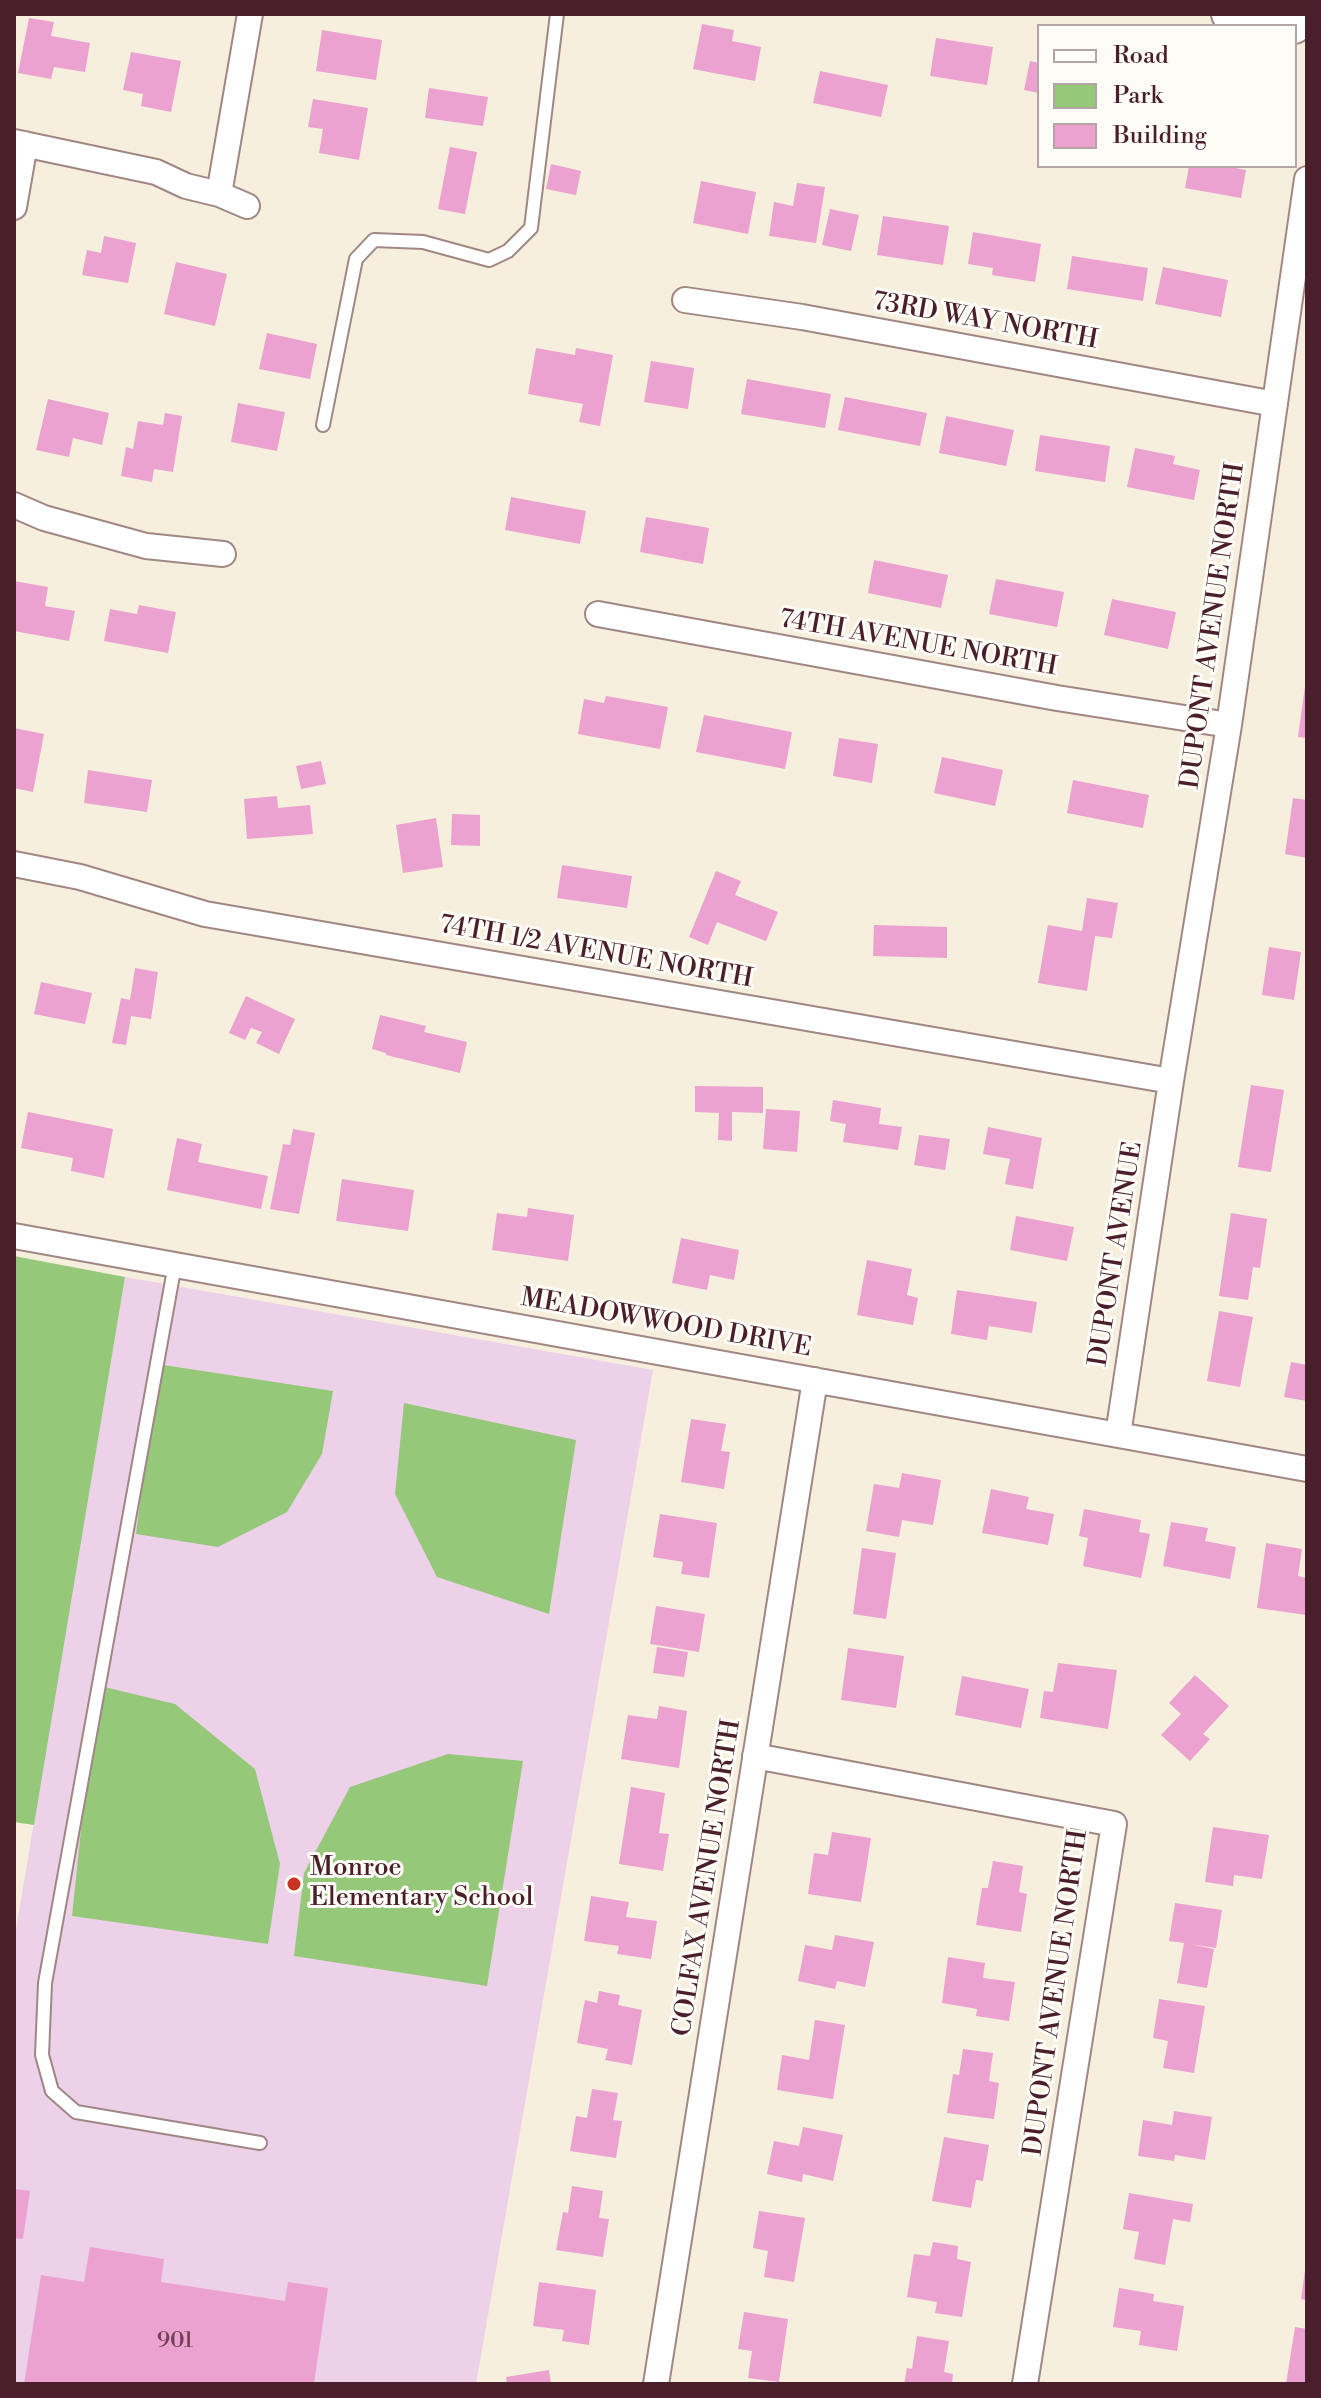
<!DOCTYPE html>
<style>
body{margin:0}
#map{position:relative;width:1321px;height:2398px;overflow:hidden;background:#f6efdd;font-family:"Libre Bodoni",serif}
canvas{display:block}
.frame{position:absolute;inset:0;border:16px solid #4a1f2b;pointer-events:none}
.legend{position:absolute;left:1037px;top:24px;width:260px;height:144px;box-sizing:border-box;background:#fdfcf7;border:2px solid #b5a4a5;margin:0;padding:10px 14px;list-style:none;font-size:24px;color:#4a1f2b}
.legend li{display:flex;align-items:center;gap:16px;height:40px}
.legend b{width:40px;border:2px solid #b5a4a5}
</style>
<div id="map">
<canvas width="1321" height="2398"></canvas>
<div class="frame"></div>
<ul class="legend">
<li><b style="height:10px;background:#fff"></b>Road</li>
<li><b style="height:22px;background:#95c878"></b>Park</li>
<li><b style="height:22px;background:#eba2d1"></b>Building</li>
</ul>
</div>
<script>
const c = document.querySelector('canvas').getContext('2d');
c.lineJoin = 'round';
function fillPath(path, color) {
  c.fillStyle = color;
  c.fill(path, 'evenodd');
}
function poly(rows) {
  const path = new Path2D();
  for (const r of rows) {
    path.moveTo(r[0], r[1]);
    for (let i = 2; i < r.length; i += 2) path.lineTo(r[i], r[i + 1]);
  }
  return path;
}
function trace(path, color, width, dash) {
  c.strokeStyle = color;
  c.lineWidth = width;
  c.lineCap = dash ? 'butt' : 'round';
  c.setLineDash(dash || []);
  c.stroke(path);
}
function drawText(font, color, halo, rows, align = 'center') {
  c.font = font + ' "Libre Bodoni",serif';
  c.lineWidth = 6;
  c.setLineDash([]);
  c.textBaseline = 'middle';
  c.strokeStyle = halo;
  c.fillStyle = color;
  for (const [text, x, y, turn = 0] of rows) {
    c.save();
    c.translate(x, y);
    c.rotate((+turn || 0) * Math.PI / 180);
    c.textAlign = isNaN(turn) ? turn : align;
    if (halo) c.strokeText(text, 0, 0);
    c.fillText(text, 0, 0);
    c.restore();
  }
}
const built = poly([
 [125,1277,653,1370,476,2384,14,2384,14,1942]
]);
const green = poly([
 [14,1256,125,1277,34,1825,14,1822],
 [157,1364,333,1391,322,1454,287,1512,218,1547,136,1534],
 [404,1403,576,1440,549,1614,437,1577,395,1494],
 [96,1685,175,1704,255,1769,280,1864,268,1944,72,1916],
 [448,1754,523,1761,487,1986,294,1956,304,1873,350,1787]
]);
const building = poly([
 [29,18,54,22,51,36,90,43,85,72,54,67,51,79,18,73],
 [702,24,734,30,732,41,761,47,755,81,693,69],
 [322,30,382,40,376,80,316,71],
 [936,38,993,47,987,85,930,76],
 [131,52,181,61,171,112,141,106,143,94,123,90],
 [1030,61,1039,63,1039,93,1024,90],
 [820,71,888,85,881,117,813,103],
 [429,88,488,97,483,126,425,118],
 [313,99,368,108,359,160,319,153,323,129,308,127],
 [450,147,477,152,465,214,438,209],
 [551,164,581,171,576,195,546,189],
 [1189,166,1224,166,1246,170,1241,198,1185,188],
 [701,181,756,192,748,234,693,223],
 [797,183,825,187,816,243,769,236,774,202,793,206],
 [830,209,859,215,851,251,822,245],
 [883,216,949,226,943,265,877,255],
 [973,232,1041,244,1035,282,992,275,993,268,968,264],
 [104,236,136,243,128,283,82,275,87,250,101,253],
 [1072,256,1148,268,1143,301,1067,289],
 [176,262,227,274,215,326,164,314],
 [1163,267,1228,280,1221,317,1155,304],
 [267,333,317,344,310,379,259,369],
 [536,348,575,355,576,348,613,355,600,426,579,422,583,404,528,394],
 [651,361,694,368,688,409,644,402],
 [747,379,831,394,825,428,741,414],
 [845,397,927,413,920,446,838,430],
 [48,399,109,413,102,445,73,438,69,457,36,450],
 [238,403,285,412,277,451,231,442],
 [165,413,182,416,173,472,154,469,152,482,121,476,126,447,133,449,138,421,163,425],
 [946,416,1014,430,1006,466,939,453],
 [1040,435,1110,446,1105,482,1035,471],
 [1135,448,1175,456,1173,464,1200,470,1194,500,1127,487],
 [511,497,586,511,580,544,505,530],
 [646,517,709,528,703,564,640,552],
 [874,560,948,575,941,608,868,593],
 [996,579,1064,592,1057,627,989,614],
 [14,581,48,587,45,606,75,611,69,641,14,631],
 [1112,599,1176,612,1168,649,1104,635],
 [139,605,176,612,168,653,104,641,110,609,137,614],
 [1305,686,1307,687,1307,738,1298,737],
 [606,696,668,707,660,749,578,734,584,699,604,703],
 [704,715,792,732,785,769,696,752],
 [14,728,44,734,33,792,14,788],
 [839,738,878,744,872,783,833,776],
 [942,757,1003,770,995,806,934,793],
 [321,761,326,784,301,789,296,766],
 [88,770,152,780,147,812,84,803],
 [1073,780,1149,795,1143,828,1067,813],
 [277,796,278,808,310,805,313,834,247,839,244,799],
 [1293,798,1307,800,1307,858,1285,854],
 [452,814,480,815,480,846,451,845],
 [436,818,443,867,403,873,396,825],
 [562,865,632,876,627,908,557,898],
 [716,871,741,881,735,895,778,912,766,941,717,922,708,945,689,937],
 [1087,898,1118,903,1112,938,1095,936,1087,991,1038,983,1048,925,1082,931],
 [874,925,947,927,947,958,873,956],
 [1269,947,1301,952,1294,1000,1262,995],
 [135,968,158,972,151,1019,131,1016,126,1045,112,1043,121,998,130,1000],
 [41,982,92,993,85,1024,34,1014],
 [246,996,295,1019,279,1054,256,1043,262,1032,251,1028,245,1040,229,1033],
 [380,1015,426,1026,424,1032,467,1042,460,1073,386,1055,386,1053,372,1049],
 [1251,1085,1284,1090,1271,1172,1238,1167],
 [695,1086,763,1087,763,1113,732,1112,732,1141,718,1140,719,1113,695,1112],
 [833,1100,881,1108,879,1124,902,1127,898,1150,843,1142,846,1124,830,1121],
 [766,1109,800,1111,797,1152,763,1149],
 [28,1112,113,1129,104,1178,71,1171,73,1158,21,1148],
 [988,1127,1042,1138,1033,1189,1005,1184,1010,1159,983,1154],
 [293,1129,315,1133,299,1214,270,1209,283,1144,290,1145],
 [919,1135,950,1139,945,1170,914,1165],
 [177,1138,202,1144,198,1162,268,1176,261,1209,167,1190],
 [342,1179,414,1190,408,1231,336,1221],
 [528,1208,574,1215,568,1261,492,1250,497,1213,527,1217],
 [1231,1213,1267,1219,1260,1268,1253,1267,1248,1300,1219,1296],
 [1016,1216,1074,1227,1067,1261,1010,1250],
 [681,1238,739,1250,734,1280,710,1275,707,1290,672,1283],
 [867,1260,912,1269,907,1295,918,1298,913,1325,857,1315],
 [957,1290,1037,1302,1032,1333,989,1326,987,1340,951,1334],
 [1219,1311,1253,1317,1240,1387,1207,1381],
 [1291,1362,1307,1365,1307,1401,1284,1397],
 [691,1419,726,1424,721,1451,730,1452,724,1489,681,1482],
 [902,1473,941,1480,933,1525,902,1520,899,1537,866,1531,874,1484,899,1488],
 [991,1489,1029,1497,1026,1509,1054,1514,1048,1545,982,1533],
 [1084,1509,1141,1520,1139,1532,1150,1534,1141,1578,1083,1566,1088,1538,1079,1536],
 [660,1514,717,1523,709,1578,681,1574,683,1562,653,1557],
 [1171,1522,1208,1528,1205,1541,1236,1547,1230,1579,1163,1566],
 [1266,1543,1302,1549,1298,1576,1307,1578,1306,1615,1257,1608],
 [862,1548,896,1553,886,1619,853,1614],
 [656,1606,705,1614,699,1652,650,1644],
 [657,1647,688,1652,684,1677,653,1673],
 [848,1648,904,1656,896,1708,841,1700],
 [1058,1663,1117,1670,1108,1729,1040,1718,1044,1691,1053,1692],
 [1195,1675,1229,1706,1203,1734,1210,1739,1190,1761,1161,1735,1181,1714,1169,1703],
 [962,1676,1029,1689,1021,1728,955,1715],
 [659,1706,687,1711,679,1768,621,1759,628,1715,657,1719],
 [631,1787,665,1793,659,1833,669,1834,663,1871,619,1864],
 [1213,1827,1269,1835,1262,1879,1234,1875,1233,1886,1205,1882],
 [832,1832,871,1838,861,1902,808,1894,814,1853,828,1855],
 [993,1861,1023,1866,1019,1892,1027,1894,1021,1932,976,1925,982,1888,988,1888],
 [591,1896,629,1902,626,1917,657,1921,651,1959,617,1954,619,1946,584,1941],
 [1175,1903,1222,1910,1216,1948,1190,1944,1214,1949,1207,1988,1177,1983,1184,1943,1169,1941],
 [835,1935,874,1942,865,1987,837,1981,835,1989,798,1981,805,1945,832,1950],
 [948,1957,985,1963,983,1978,1015,1982,1009,2021,976,2016,977,2009,942,2003],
 [599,1991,620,1995,618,2005,642,2010,632,2065,605,2060,608,2049,577,2043,585,2000,597,2003],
 [1159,1999,1205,2006,1194,2073,1163,2068,1168,2041,1153,2038],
 [815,2020,845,2025,833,2099,777,2090,782,2055,809,2060],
 [963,2049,993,2053,989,2081,999,2083,994,2119,947,2113,953,2074,959,2075],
 [592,2089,618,2093,613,2120,622,2121,616,2158,570,2151,576,2116,587,2118],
 [1174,2111,1212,2117,1205,2160,1175,2155,1174,2161,1138,2156,1143,2120,1172,2125],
 [803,2127,843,2135,833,2181,803,2174,802,2182,767,2174,774,2141,799,2146],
 [944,2137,989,2145,983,2181,976,2180,971,2208,932,2201],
 [572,2186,603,2191,599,2218,609,2219,603,2257,556,2250,563,2212,568,2213],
 [14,2189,30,2191,23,2239,14,2238],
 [1129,2193,1193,2204,1190,2222,1173,2219,1165,2265,1134,2259,1139,2232,1123,2229],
 [759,2211,805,2218,794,2282,764,2277,768,2251,753,2248],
 [933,2242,958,2246,957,2259,971,2262,962,2317,935,2313,937,2302,907,2297,914,2254,930,2256],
 [90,2247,164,2259,161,2282,285,2301,288,2282,328,2288,314,2384,24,2384,41,2275,84,2282],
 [1305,2270,1307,2270,1307,2300,1301,2299],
 [539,2282,596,2290,589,2345,562,2341,564,2330,533,2326],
 [1119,2288,1154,2294,1153,2301,1184,2306,1177,2351,1139,2345,1141,2331,1113,2327],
 [744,2312,788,2319,779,2382,748,2378,752,2351,738,2349],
 [1295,2327,1307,2329,1307,2384,1286,2384],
 [917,2336,949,2341,944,2372,953,2374,952,2384,904,2384,907,2368,912,2369],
 [549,2370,551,2384,507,2384,506,2377]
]);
const lane = poly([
 [323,425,356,259,374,240,423,242,489,260,508,251,531,228,557,14],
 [175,1264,45,1983,42,2055,52,2091,76,2112,260,2143]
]);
const street = poly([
 [14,142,156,172,186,186,219,194,247,206],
 [219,194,250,14],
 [14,207,25,144],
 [685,300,802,317,1275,404],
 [14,505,44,518,146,546,223,554],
 [598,614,1057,698,1229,725],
 [14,864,80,877,205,914,1171,1081],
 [14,1236,1307,1469],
 [1118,1435,1171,1081,1229,725,1307,179],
 [755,1756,1114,1824,1025,2384],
 [656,2384,815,1380]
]);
const secondary = poly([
 [1229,14,1294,26]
]);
const markers = [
 [294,1884,8,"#c8321e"]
];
const numberNames = [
 ["901",175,2342]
];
const streetNames = [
 ["73RD WAY NORTH",985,322,10],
 ["DUPONT AVENUE NORTH",1214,626,-82],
 ["74TH AVENUE NORTH",918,644,10],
 ["74TH 1/2 AVENUE NORTH",596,953,10],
 ["DUPONT AVENUE",1117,1254,-81],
 ["MEADOWWOOD DRIVE",666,1324,10],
 ["COLFAX AVENUE NORTH",708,1878,-81],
 ["DUPONT AVENUE NORTH",1057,1993,-82]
];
const poiNames = [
 ["Monroe",310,1869],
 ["Elementary School",310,1899]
];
fillPath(built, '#edd1e9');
fillPath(green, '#95c878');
fillPath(building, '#eba2d1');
trace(lane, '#a08784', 16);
trace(street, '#a08784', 28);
trace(secondary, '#a08784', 38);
trace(lane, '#fff', 12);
trace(street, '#fff', 24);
trace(secondary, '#fff', 34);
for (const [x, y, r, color] of markers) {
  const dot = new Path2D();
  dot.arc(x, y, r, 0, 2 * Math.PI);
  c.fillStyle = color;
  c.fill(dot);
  trace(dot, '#fdfcf7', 3);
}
drawText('22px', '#724054', null, numberNames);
drawText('26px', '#4a1f2b', '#fdfcf7', streetNames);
drawText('26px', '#4a1f2b', '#fdfcf7', poiNames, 'left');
</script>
